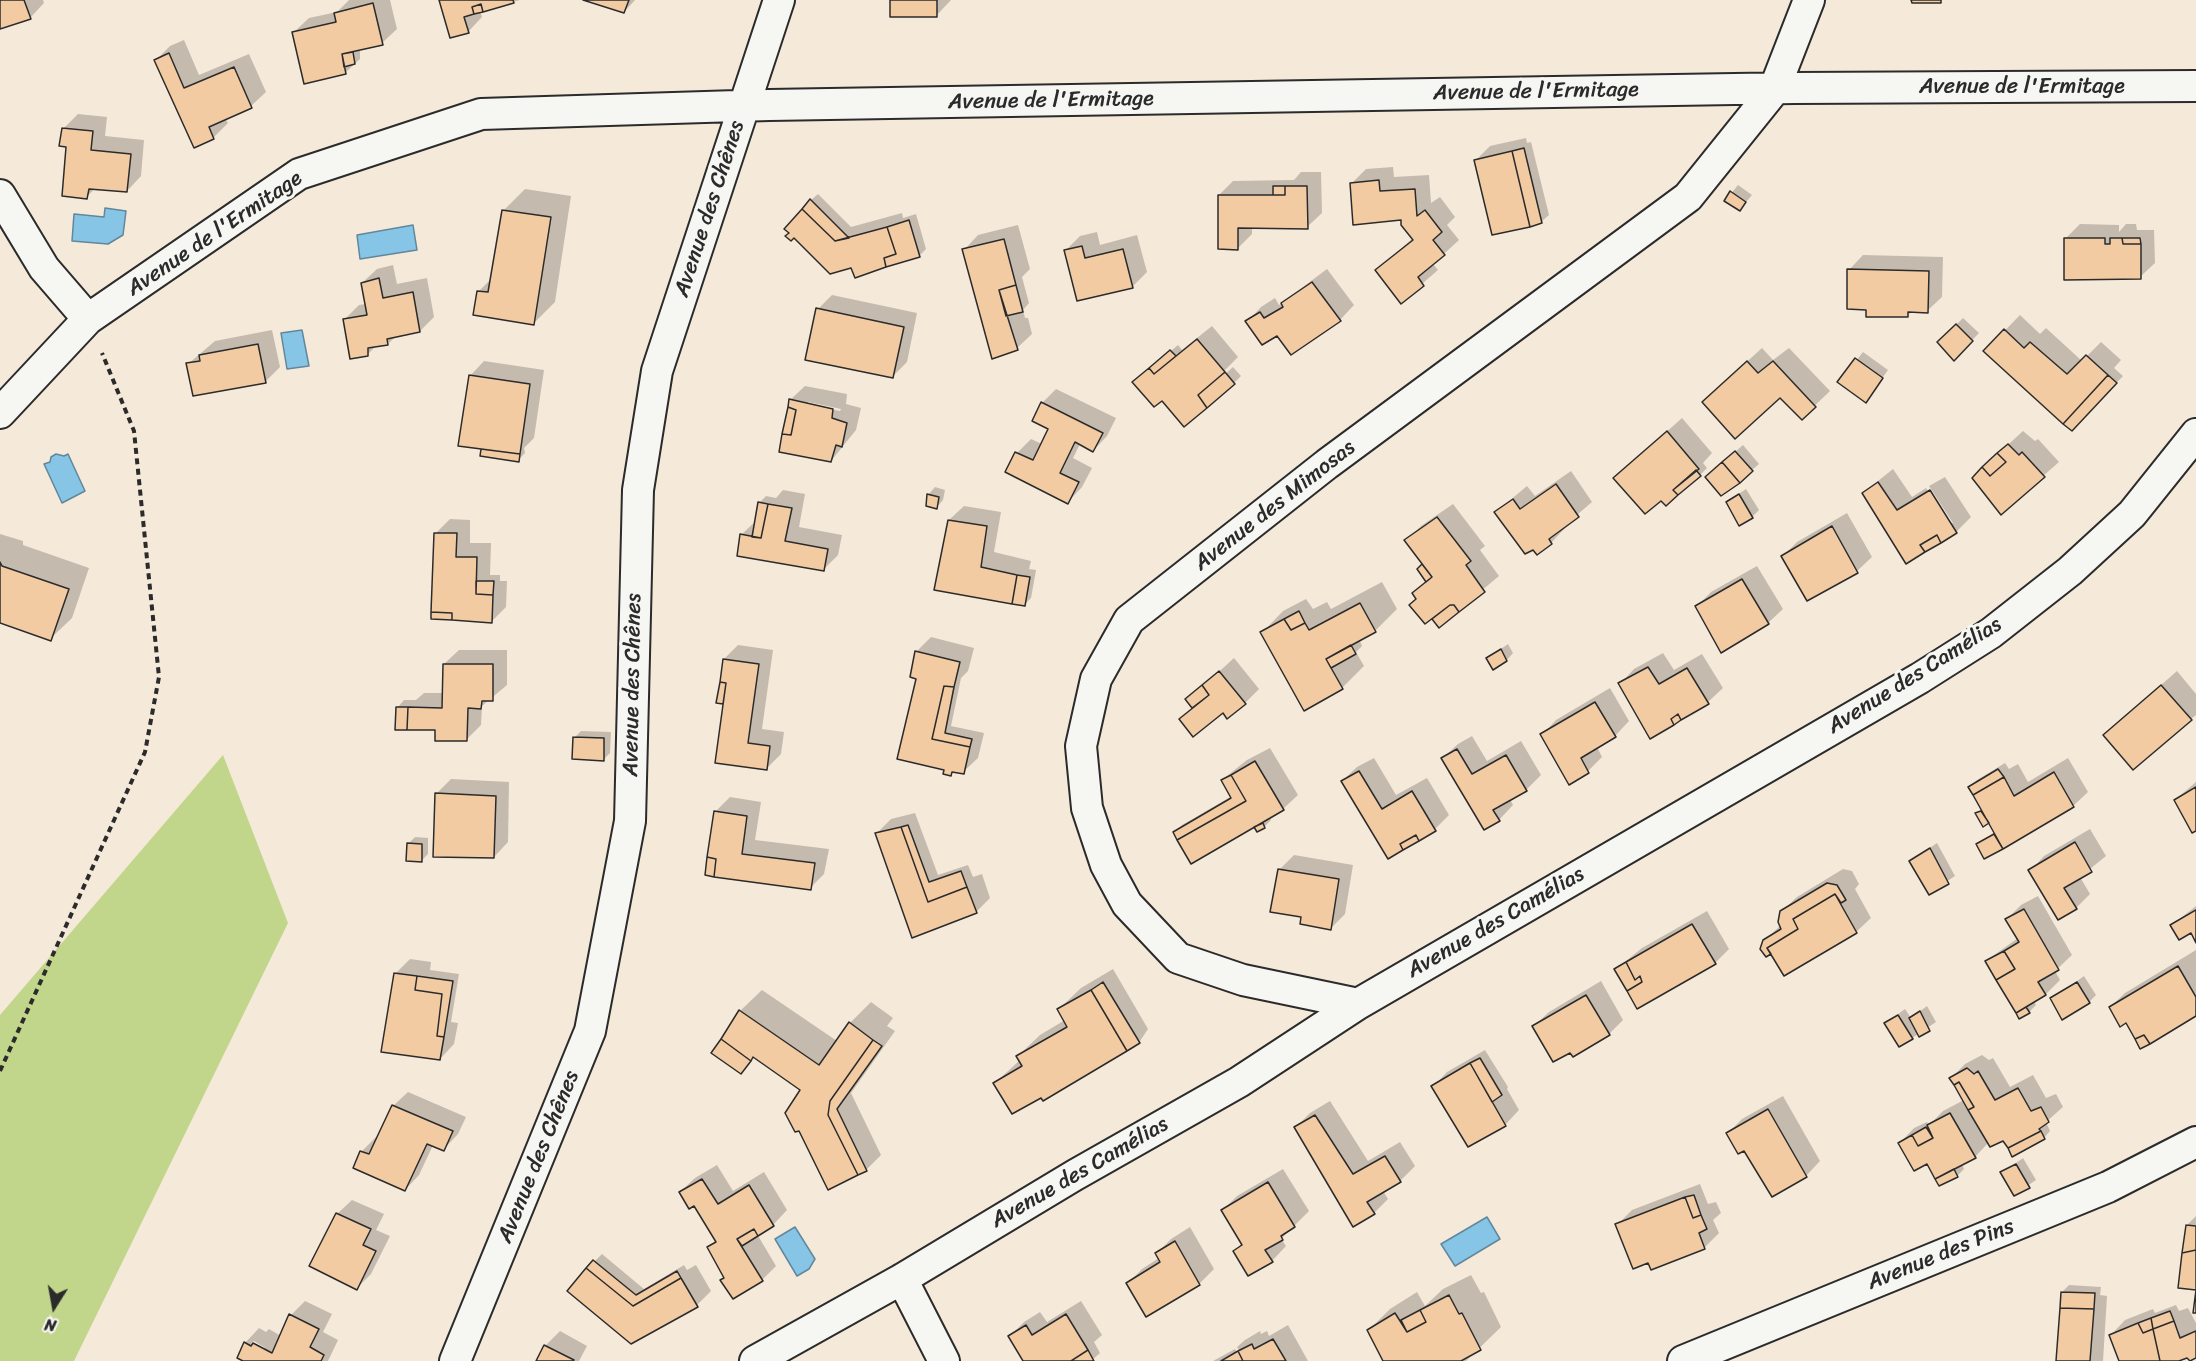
<!DOCTYPE html>
<meta charset="utf-8">
<style>
body{margin:0}
#map{position:relative;width:2196px;height:1361px;overflow:hidden;background:#f5e9da;font-family:Sriracha,sans-serif}
canvas{display:block}
.north{position:absolute;left:24px;top:1277px;width:60px;height:60px;-webkit-text-stroke:4px #f6f6f2;paint-order:stroke;rotate:191deg;font-size:16px;font-weight:700;line-height:24px;text-align:center;color:#2b2b2b}
.north::after{content:'';display:block;margin:auto;width:21px;height:27px;background:#2b2b2b;clip-path:polygon(50% 0,100% 100%,50% 72%,0 100%)}
</style>
<div id="map">
<canvas width="2196" height="1361"></canvas>
<div class="north">N</div>
</div>
<script>
const c = document.querySelector('canvas').getContext('2d');
c.lineJoin = 'round';
function fillPath(path, color) {
  c.fillStyle = color;
  c.fill(path, 'evenodd');
}
function poly(rows) {
  const path = new Path2D();
  for (const r of rows) {
    path.moveTo(r[0], r[1]);
    for (let i = 2; i < r.length; i += 2) path.lineTo(r[i], r[i + 1]);
  }
  return path;
}
function trace(path, color, width, dash) {
  c.strokeStyle = color;
  c.lineWidth = width;
  c.lineCap = dash ? 'butt' : 'round';
  c.setLineDash(dash || []);
  c.stroke(path);
}
function drawText(font, color, halo, rows, align = 'center') {
  c.font = font + ' Sriracha,sans-serif';
  c.lineWidth = 6;
  c.setLineDash([]);
  c.textBaseline = 'middle';
  c.strokeStyle = halo;
  c.fillStyle = color;
  for (const [text, x, y, turn = 0] of rows) {
    c.save();
    c.translate(x, y);
    c.rotate((+turn || 0) * Math.PI / 180);
    c.textAlign = isNaN(turn) ? turn : align;
    if (halo) c.strokeText(text, 0, 0);
    c.fillText(text, 0, 0);
    c.restore();
  }
}
const green = poly([
 [223,755,288,923,74,1361,0,1361,0,1015]
]);
const water = poly([
 [105,208,126,211,123,235,108,244,72,241,74,214,104,217,105,208],
 [413,225,417,250,360,259,357,235,413,225],
 [302,330,309,366,287,369,281,333,302,330],
 [56,454,64,456,68,454,85,491,62,503,44,464,50,462,51,457,56,454],
 [1487,1217,1500,1239,1455,1266,1441,1244,1487,1217],
 [795,1227,815,1259,809,1269,797,1276,775,1239,795,1227]
]);
const shadow = poly([
 [0,0,43,0,44,3,30,18,0,27],
 [349,0,390,0,397,29,382,43,360,49,360,59,345,73,294,32,309,18,337,12],
 [440,0,520,0,480,11,482,17,468,32],
 [588,0,635,0,624,12],
 [892,0,951,0,936,16],
 [184,40,199,75,249,54,266,92,251,106,225,118,228,123,213,138,155,61,170,46],
 [78,114,107,117,105,136,144,140,141,176,127,191,96,188,86,197,63,129],
 [1526,138,1527,143,1531,142,1549,215,1542,221,1475,161,1490,146],
 [1393,167,1394,177,1429,175,1431,203,1440,197,1455,217,1447,225,1459,240,1433,264,1438,270,1401,302,1377,270,1413,238,1403,219,1351,184,1366,169],
 [1301,172,1321,172,1322,213,1307,227,1252,227,1252,234,1238,248,1219,195,1233,181,1294,180],
 [1738,185,1752,195,1740,209,1726,200],
 [525,189,571,196,555,302,534,323,478,292,492,278,503,211],
 [818,194,851,227,902,213,903,218,916,214,926,249,919,256,852,266,811,200],
 [2080,224,2119,225,2119,232,2126,224,2136,224,2137,230,2154,230,2155,263,2140,277,2065,239],
 [1018,225,1030,269,1022,277,1029,303,1023,310,1025,318,1028,318,1032,334,1017,348,964,250,978,235],
 [1097,232,1100,245,1137,235,1147,272,1132,287,1065,251,1080,236],
 [1863,255,1943,257,1942,297,1927,311,1912,311,1907,316,1867,309,1849,270],
 [393,265,397,284,427,278,434,317,420,331,396,336,388,344,376,346,368,354,345,319,359,305,366,304,362,283,377,269],
 [1327,269,1354,305,1340,320,1278,334,1247,322,1261,307,1275,298,1279,305],
 [832,295,917,313,907,362,892,377,818,309],
 [2020,315,2040,334,2046,328,2082,361,2101,342,2121,360,2114,368,2123,376,2072,429,1985,351],
 [1963,318,1979,333,1954,359,1939,342],
 [1212,326,1238,357,1223,372,1223,376,1233,367,1241,376,1234,383,1163,399,1134,382,1178,345,1182,350],
 [272,330,280,367,265,382,188,364,215,341],
 [1762,348,1773,360,1789,348,1830,391,1802,418,1780,396,1718,388],
 [1863,352,1888,370,1866,401,1840,382],
 [484,361,544,370,534,438,524,448,525,453,518,460,483,450,485,448,470,376],
 [805,386,847,394,846,404,861,408,856,430,831,461,790,400],
 [808,402,841,409,840,411,808,405],
 [1056,389,1116,418,1107,436,1093,451,1080,444,1073,458,1092,468,1082,487,1068,502,1017,453,1031,439,1042,444,1050,429,1042,403],
 [1682,418,1712,453,1703,463,1707,468,1700,475,1661,499,1615,478],
 [2023,431,2035,441,2038,439,2059,462,2001,513,1998,454],
 [1743,445,1759,464,1752,470,1714,470],
 [1893,469,1912,497,1926,488,1949,523,1953,523,1929,486,1945,477,1971,517,1956,532,1941,541,1863,493],
 [1571,471,1592,502,1564,526,1565,528,1551,543,1496,512,1527,486,1535,496],
 [935,487,945,490,943,500,937,507,927,505,929,494],
 [1746,489,1759,510,1752,517,1727,502],
 [783,490,805,494,799,527,842,535,838,555,823,570,742,534,757,520,759,503,766,496,776,498],
 [1453,504,1485,546,1480,550,1499,576,1439,626,1414,593,1427,580,1419,569,1424,564,1406,541,1421,526],
 [964,506,1001,512,994,552,1031,561,1029,569,1036,570,1031,598,1024,605,936,589,949,520],
 [1847,513,1872,557,1857,571,1807,599,1783,556,1797,542],
 [450,519,470,520,470,543,491,543,490,575,500,575,500,581,507,581,506,607,491,622,435,534],
 [0,534,23,541,23,545,89,568,72,618,50,639,0,621],
 [1757,566,1783,609,1768,623,1696,607,1711,592],
 [1382,582,1397,609,1376,630,1359,639,1362,646,1356,652,1364,666,1342,688,1262,633,1283,611,1306,599,1313,609,1327,602,1331,609],
 [931,637,974,648,968,671,961,678,951,726,984,733,978,758,963,772,954,771,950,774,918,678,912,676,917,651],
 [1508,644,1513,653,1507,660,1488,658],
 [738,645,773,650,762,729,784,732,781,754,766,769,716,761,725,703,718,702,724,659],
 [459,650,507,650,507,685,482,706,481,725,467,739,437,728,398,707,404,700,416,700,424,693,444,693,444,664],
 [1663,653,1674,670,1702,654,1723,688,1708,702,1651,737,1620,684,1634,669],
 [1234,658,1259,689,1245,703,1224,711,1181,719,1194,706,1211,679],
 [2177,671,2196,694,2196,715,2191,719,2120,721],
 [1610,688,1629,721,1615,736,1597,747,1602,757,1588,771,1542,735,1556,720],
 [581,731,611,732,610,753,603,760,574,738],
 [1472,736,1487,761,1521,741,1541,775,1527,789,1510,799,1513,805,1499,820,1443,758,1458,744],
 [1270,748,1298,795,1283,809,1270,817,1271,820,1264,827,1258,830,1255,825,1175,832,1182,825,1232,796,1222,780,1247,760],
 [1374,758,1396,795,1427,778,1449,815,1435,829,1389,857,1342,781,1357,767],
 [2068,758,2088,792,2073,806,2002,848,1978,844,1995,832,1989,821,1977,813,1982,808,1970,787,1977,780,2005,763,2009,769,2018,764,2028,782],
 [451,779,509,782,508,842,494,857,437,793],
 [2196,782,2196,829,2175,800],
 [730,797,761,802,755,840,829,849,824,874,810,888,707,874,715,812],
 [915,813,938,875,968,865,973,877,982,874,990,898,976,912,913,936,877,833,891,819],
 [2090,829,2106,856,2080,877,2090,894,2076,908,2030,871,2044,856],
 [415,837,428,838,428,854,421,861,408,844],
 [1937,843,1955,876,1929,893,1911,861],
 [1294,855,1353,865,1345,914,1331,928,1303,915,1279,870],
 [1843,869,1852,871,1859,884,1855,889,1871,918,1856,932,1764,941,1781,925,1782,911,1797,897],
 [2038,896,2072,955,2055,971,2060,980,2046,994,2034,1001,2036,1005,2029,1012,2020,1017,1986,961,2018,938,2007,919,2021,905],
 [2196,906,2196,939,2192,931,2172,925],
 [1707,911,1729,949,1715,963,1616,969,1642,948],
 [2196,950,2196,1014,2127,1021,2110,1007,2125,993],
 [410,959,431,962,430,970,459,974,451,1022,458,1023,454,1044,440,1059,396,973],
 [1113,969,1148,1029,1140,1041,1138,1038,1041,1096,995,1083,1020,1060,1018,1056,1040,1035,1065,1020,1059,1009,1081,988],
 [2084,976,2096,995,2089,1002,2052,999],
 [1601,981,1623,1020,1609,1034,1534,1026,1549,1012],
 [762,990,837,1041,850,1023,871,1002,893,1018,887,1026,895,1031,851,1093,881,1155,866,1170,829,1188,802,1090,754,1056,747,1065,740,1011],
 [1927,1006,1936,1022,1912,1038,1886,1023,1905,1009,1911,1018],
 [1485,1050,1508,1087,1507,1089,1519,1110,1505,1125,1433,1087,1447,1072],
 [1982,1055,1989,1060,1993,1058,2010,1087,2033,1075,2046,1098,2056,1094,2063,1107,2046,1122,2050,1131,2044,1138,2004,1139,1989,1142,1975,1157,1962,1164,1964,1169,1957,1176,1927,1162,1900,1143,1914,1128,1927,1122,1928,1124,1932,1122,1943,1111,1964,1100,1951,1078,1965,1064],
 [408,1092,466,1117,458,1134,444,1149,433,1145,419,1175,405,1190,361,1152,376,1137,378,1138,393,1106],
 [1783,1096,1820,1161,1806,1176,1744,1149,1728,1133,1742,1119],
 [1330,1101,1368,1161,1400,1142,1415,1166,1400,1181,1383,1191,1388,1199,1374,1213,1296,1127,1310,1113],
 [2023,1158,2036,1180,2015,1194,2002,1173],
 [717,1165,733,1191,764,1172,787,1210,773,1225,757,1234,776,1266,762,1280,726,1277,709,1247,717,1240,695,1204,680,1192,695,1178],
 [1283,1169,1309,1211,1281,1239,1286,1246,1272,1261,1235,1251,1242,1243,1223,1210,1237,1196],
 [1700,1184,1708,1204,1716,1202,1721,1213,1713,1220,1719,1233,1704,1248,1649,1261,1617,1225,1632,1210],
 [352,1200,384,1214,376,1230,390,1236,371,1274,357,1288,337,1214],
 [2196,1216,2196,1288,2187,1225],
 [1190,1227,1214,1269,1199,1284,1147,1315,1128,1283,1142,1269,1159,1258,1157,1253,1171,1239],
 [602,1254,644,1289,684,1265,687,1270,696,1265,711,1291,697,1305,632,1342,587,1269],
 [1471,1275,1481,1293,1484,1292,1501,1327,1466,1361,1385,1361,1369,1330,1390,1309,1417,1292,1425,1306,1443,1289],
 [2069,1285,2101,1287,2100,1295,2107,1296,2103,1361,2058,1361,2062,1292],
 [305,1301,332,1314,323,1332,338,1340,328,1361,247,1361,245,1343,259,1328,266,1332,269,1329,281,1336,291,1315],
 [254,1341,265,1348,264,1350,251,1343],
 [1081,1301,1102,1335,1094,1342,1100,1353,1091,1361,1025,1361,1009,1337,1024,1322,1040,1312,1047,1322],
 [2176,1305,2179,1311,2188,1308,2196,1323,2196,1357,2188,1356,2175,1361,2121,1361,2111,1335,2125,1320,2153,1309,2155,1313],
 [1288,1325,1308,1361,1245,1361,1237,1347,1245,1340,1260,1331,1261,1334,1267,1331,1269,1336],
 [560,1331,587,1346,579,1361,538,1361,545,1346],
 [1235,1349,1242,1361,1213,1361]
]);
const building = poly([
 [0,0,24,0,31,19,0,29,0,0],
 [439,0,513,0,514,3,483,12,481,4,472,7,474,14,464,17,469,33,450,38,439,0],
 [583,0,629,0,624,13,583,0],
 [890,0,937,0,937,17,890,17,890,0],
 [1911,0,1941,0,1941,3,1912,3,1911,0],
 [373,3,383,45,342,54,346,74,304,84,292,32,336,22,334,13,373,3],
 [481,4,483,12,474,14,472,7,481,4],
 [353,52,355,64,344,67,342,54,353,52],
 [169,53,184,88,234,67,252,108,209,127,214,139,194,148,154,60,169,53],
 [62,128,93,131,91,150,131,154,127,192,89,189,87,199,62,196,66,147,59,146,62,128],
 [1524,148,1542,223,1530,227,1512,151,1524,148],
 [1512,151,1530,227,1492,235,1474,160,1512,151],
 [1379,180,1380,191,1415,189,1417,216,1425,210,1442,232,1433,240,1445,255,1418,277,1424,286,1401,304,1375,270,1413,240,1401,225,1401,220,1353,225,1350,183,1379,180],
 [1273,186,1285,186,1285,195,1273,195,1273,186],
 [1285,186,1307,186,1308,229,1238,228,1238,250,1218,249,1218,195,1285,195,1285,186],
 [1730,191,1746,202,1740,211,1724,201,1730,191],
 [810,199,849,238,835,241,802,209,810,199],
 [802,209,835,241,887,227,896,254,884,258,886,267,855,278,851,268,830,274,794,238,791,241,785,236,789,233,784,229,802,209],
 [502,210,551,217,534,325,473,315,477,291,488,292,502,210],
 [909,220,920,257,886,267,884,258,896,254,887,227,909,220],
 [2064,238,2105,238,2105,244,2110,244,2110,238,2122,238,2123,244,2141,244,2141,279,2064,280,2064,238],
 [2122,238,2140,238,2141,244,2123,244,2122,238],
 [1004,239,1016,285,999,290,1018,350,992,359,962,249,1004,239],
 [1082,246,1085,258,1123,249,1133,288,1077,301,1064,250,1082,246],
 [1847,269,1929,271,1928,313,1908,312,1908,317,1866,317,1866,310,1847,309,1847,269],
 [379,278,383,298,413,292,420,332,387,339,388,345,368,348,368,356,350,359,343,319,367,315,361,283,379,278],
 [1312,282,1341,321,1291,355,1277,336,1262,345,1245,321,1260,312,1264,318,1283,307,1281,303,1312,282],
 [1016,285,1023,312,1006,316,999,290,1016,285],
 [816,308,904,327,893,378,805,360,816,308],
 [1956,324,1973,341,1954,361,1937,342,1956,324],
 [2004,329,2024,348,2030,342,2067,374,2086,355,2108,375,2063,424,1983,351,2004,329],
 [1197,339,1225,372,1198,395,1207,408,1184,427,1162,401,1154,407,1132,382,1149,368,1154,374,1197,339],
 [258,344,266,383,193,396,186,363,200,361,199,355,258,344],
 [1170,350,1176,356,1154,374,1149,368,1170,350],
 [1855,358,1883,378,1866,403,1837,382,1855,358],
 [1747,361,1758,373,1773,361,1816,407,1802,420,1780,398,1735,439,1702,402,1747,361],
 [1225,372,1235,384,1207,408,1198,395,1225,372],
 [469,375,530,384,520,454,458,446,469,375],
 [2108,375,2117,383,2072,431,2063,424,2108,375],
 [789,399,833,409,832,418,847,423,842,447,836,445,831,462,779,452,782,434,791,435,796,410,788,407,789,399],
 [1041,402,1103,433,1093,452,1075,442,1060,473,1079,482,1068,504,1005,472,1015,452,1033,460,1048,429,1032,421,1041,402],
 [788,407,796,410,791,435,782,434,788,407],
 [1667,431,1699,469,1673,490,1678,495,1666,506,1661,501,1645,514,1613,478,1667,431],
 [2008,444,2019,455,2022,452,2045,477,2001,515,1972,478,1982,467,1990,476,2006,462,1997,453,2008,444],
 [481,449,520,454,519,462,480,456,481,449],
 [1735,451,1753,471,1740,483,1722,462,1735,451],
 [1997,453,2006,462,1990,476,1982,467,1997,453],
 [1722,462,1740,483,1721,496,1705,477,1722,462],
 [1696,470,1701,476,1678,495,1673,490,1696,470],
 [1878,482,1897,510,1930,490,1957,533,1941,543,1937,535,1920,545,1925,552,1906,564,1862,493,1878,482],
 [1556,484,1579,517,1549,539,1552,544,1537,555,1533,550,1525,554,1494,512,1513,499,1520,509,1556,484],
 [927,494,939,497,937,509,926,506,927,494],
 [1739,494,1753,518,1739,526,1726,502,1739,494],
 [758,502,768,504,761,538,752,537,758,502],
 [768,504,792,508,785,541,828,549,824,571,737,556,740,534,761,538,768,504],
 [1437,517,1471,561,1466,565,1485,592,1459,612,1454,605,1450,605,1425,624,1409,605,1416,599,1412,593,1432,577,1404,540,1437,517],
 [948,520,987,526,981,567,1017,575,1012,604,934,590,948,520],
 [1832,526,1858,573,1807,601,1781,556,1832,526],
 [434,533,457,533,456,557,477,557,476,594,493,595,492,623,452,620,452,613,431,612,434,533],
 [1937,535,1941,543,1925,552,1920,545,1937,535],
 [0,562,2,566,69,589,51,641,0,623,0,562],
 [1422,564,1432,577,1426,582,1417,569,1422,564],
 [1017,575,1030,577,1025,606,1012,604,1017,575],
 [1742,579,1769,624,1721,653,1695,606,1742,579],
 [476,581,494,581,493,595,476,594,476,581],
 [1360,603,1376,632,1326,659,1343,689,1304,711,1260,632,1284,619,1291,630,1305,623,1309,630,1360,603],
 [1450,605,1454,605,1459,612,1439,628,1432,619,1450,605],
 [1299,611,1305,623,1291,630,1284,619,1299,611],
 [431,612,452,613,452,620,431,619,431,612],
 [1351,645,1356,654,1331,668,1326,659,1351,645],
 [1501,649,1507,661,1493,670,1486,658,1501,649],
 [915,651,960,662,954,687,944,686,932,739,970,747,964,774,952,772,951,776,943,774,944,770,897,759,916,679,910,677,915,651],
 [723,659,759,664,748,743,770,746,767,770,715,763,726,683,720,682,723,659],
 [443,664,493,664,493,701,482,701,481,709,468,708,467,741,435,741,435,730,407,730,408,707,442,708,443,664],
 [1648,667,1659,684,1687,668,1709,704,1681,720,1678,714,1671,719,1674,725,1650,739,1618,683,1648,667],
 [1219,671,1246,704,1227,719,1223,713,1193,737,1179,719,1209,695,1202,685,1219,671],
 [720,682,726,683,723,704,716,703,720,682],
 [1202,685,1209,695,1192,708,1185,699,1202,685],
 [2161,685,2192,720,2133,770,2103,735,2161,685],
 [944,686,954,687,945,733,972,739,970,747,932,739,944,686],
 [1595,702,1616,737,1581,758,1589,773,1569,785,1540,734,1595,702],
 [396,707,408,707,407,730,395,730,396,707],
 [1678,714,1681,720,1674,725,1671,719,1678,714],
 [573,737,604,738,604,761,572,759,573,737],
 [1457,749,1472,774,1506,755,1527,791,1493,810,1500,821,1484,830,1441,758,1457,749],
 [1255,761,1284,810,1191,864,1177,840,1246,801,1231,775,1255,761],
 [1998,769,2004,777,1973,795,1968,787,1998,769],
 [1359,771,1382,809,1412,791,1436,831,1419,841,1416,835,1400,844,1403,850,1388,859,1341,781,1359,771],
 [2054,772,2074,807,2003,849,1973,795,2004,777,2014,796,2054,772],
 [1231,775,1246,801,1177,840,1173,832,1231,798,1221,780,1231,775],
 [2196,787,2196,831,2192,833,2174,800,2196,787],
 [435,793,496,796,494,858,433,857,435,793],
 [714,811,747,816,742,854,815,863,811,890,714,877,716,859,707,857,714,811],
 [1981,811,1989,823,1983,827,1975,813,1981,811],
 [1263,823,1265,828,1257,832,1254,827,1263,823],
 [908,825,929,882,961,871,967,887,928,902,901,827,908,825],
 [901,827,928,902,967,887,977,913,912,938,875,833,901,827],
 [1994,834,2003,849,1984,859,1976,844,1994,834],
 [1416,835,1419,841,1403,850,1400,844,1416,835],
 [2075,842,2092,872,2064,888,2077,909,2058,920,2028,870,2075,842],
 [407,843,422,844,422,862,406,861,407,843],
 [1930,848,1949,884,1929,895,1909,861,1930,848],
 [707,857,716,859,714,877,705,875,707,857],
 [1278,869,1339,879,1331,930,1300,924,1301,917,1270,912,1278,869],
 [1827,883,1837,885,1846,900,1841,903,1835,894,1793,919,1798,929,1767,948,1771,954,1766,957,1760,949,1763,940,1781,929,1778,922,1780,911,1827,883],
 [1835,894,1857,933,1784,976,1767,948,1798,929,1793,919,1835,894],
 [2024,909,2059,970,2038,982,2046,995,2016,1013,1996,980,2015,969,2004,951,2019,942,2005,919,2024,909],
 [2196,910,2196,943,2191,933,2179,940,2170,925,2196,910],
 [1692,924,1716,964,1637,1009,1627,991,1642,982,1640,976,1635,980,1626,962,1692,924],
 [2004,951,2015,969,1996,980,1985,961,2004,951],
 [1626,962,1635,980,1640,976,1642,982,1627,991,1614,969,1626,962],
 [2178,966,2196,997,2196,1016,2150,1044,2144,1035,2135,1039,2126,1023,2120,1027,2109,1007,2178,966],
 [394,973,417,976,415,990,442,994,437,1036,444,1037,440,1060,381,1052,394,973],
 [417,976,453,981,444,1037,437,1036,442,994,415,990,417,976],
 [1103,982,1140,1043,1127,1051,1091,990,1103,982],
 [2077,982,2090,1003,2062,1020,2050,998,2077,982],
 [1091,990,1127,1051,1043,1101,1041,1098,1012,1114,993,1083,1022,1066,1016,1056,1067,1027,1057,1009,1091,990],
 [1586,995,1610,1035,1573,1057,1570,1053,1553,1062,1532,1026,1586,995],
 [2026,1007,2030,1013,2019,1019,2016,1013,2026,1007],
 [739,1010,819,1065,849,1022,873,1040,830,1101,828,1115,858,1175,828,1190,799,1131,795,1132,785,1113,800,1090,753,1057,751,1061,721,1039,739,1010],
 [1920,1011,1930,1031,1919,1037,1909,1018,1920,1011],
 [1898,1015,1913,1039,1899,1047,1884,1023,1898,1015],
 [2144,1035,2150,1044,2140,1049,2135,1039,2144,1035],
 [721,1039,751,1061,741,1074,711,1053,721,1039],
 [873,1040,882,1046,837,1109,867,1171,858,1175,828,1115,830,1101,873,1040],
 [1480,1058,1502,1095,1492,1102,1470,1063,1480,1058],
 [1470,1063,1506,1126,1468,1147,1431,1086,1470,1063],
 [1967,1068,1974,1074,1978,1071,1995,1100,2018,1088,2031,1111,2041,1107,2049,1122,2039,1129,2041,1131,2008,1148,2003,1141,1990,1147,1968,1110,1974,1107,1959,1082,1954,1085,1949,1078,1967,1068],
 [1959,1082,1974,1107,1968,1110,1954,1085,1959,1082],
 [392,1105,453,1131,444,1151,427,1144,405,1191,353,1168,360,1151,369,1154,392,1105],
 [1768,1109,1807,1177,1772,1197,1744,1151,1738,1154,1726,1133,1768,1109],
 [1950,1113,1976,1158,1935,1179,1927,1164,1914,1171,1898,1143,1912,1135,1918,1146,1933,1138,1927,1125,1950,1113],
 [1315,1115,1353,1174,1385,1156,1401,1182,1367,1202,1375,1214,1353,1227,1294,1127,1315,1115],
 [1926,1127,1933,1138,1918,1146,1912,1135,1926,1127],
 [2041,1131,2045,1139,2012,1157,2008,1148,2041,1131],
 [2016,1164,2030,1188,2014,1196,2000,1172,2016,1164],
 [1954,1169,1958,1177,1939,1186,1935,1179,1954,1169],
 [702,1179,718,1204,749,1185,774,1226,758,1236,754,1229,737,1239,763,1281,733,1299,720,1280,724,1278,707,1247,716,1242,694,1206,689,1209,679,1192,702,1179],
 [1268,1182,1295,1227,1281,1236,1283,1240,1265,1250,1273,1262,1248,1276,1233,1251,1242,1245,1221,1210,1268,1182],
 [1694,1195,1701,1215,1693,1218,1685,1197,1694,1195],
 [1685,1197,1693,1218,1701,1215,1707,1229,1699,1233,1705,1249,1651,1270,1648,1263,1633,1269,1615,1224,1685,1197],
 [336,1213,371,1229,363,1245,376,1251,357,1290,309,1266,336,1213],
 [2186,1225,2196,1226,2196,1250,2182,1253,2186,1225],
 [754,1229,758,1236,742,1246,737,1239,754,1229],
 [1175,1241,1200,1285,1146,1317,1126,1283,1160,1262,1155,1253,1175,1241],
 [2196,1250,2196,1313,2193,1313,2196,1290,2178,1288,2182,1253,2196,1250],
 [593,1260,636,1295,677,1271,681,1278,633,1306,586,1268,593,1260],
 [586,1268,633,1306,681,1278,698,1307,631,1344,567,1291,586,1268],
 [2061,1292,2095,1293,2094,1309,2060,1308,2061,1292],
 [1449,1295,1459,1314,1462,1313,1481,1350,1461,1361,1383,1361,1367,1330,1395,1313,1407,1332,1426,1322,1420,1310,1449,1295],
 [2060,1308,2094,1309,2090,1361,2056,1361,2060,1308],
 [1420,1310,1426,1322,1407,1332,1401,1320,1420,1310],
 [2170,1311,2174,1321,2153,1329,2151,1318,2170,1311],
 [289,1314,319,1329,310,1347,324,1355,321,1361,243,1361,237,1358,244,1342,251,1346,253,1343,272,1353,289,1314],
 [1066,1314,1088,1350,1071,1361,1023,1361,1008,1336,1026,1325,1032,1335,1066,1314],
 [2151,1318,2153,1329,2143,1333,2138,1323,2151,1318],
 [2174,1321,2180,1338,2196,1331,2196,1358,2190,1361,2187,1358,2179,1361,2160,1361,2153,1329,2174,1321],
 [2138,1323,2143,1333,2153,1329,2160,1361,2119,1361,2109,1335,2138,1323],
 [1273,1339,1286,1361,1243,1361,1238,1351,1252,1344,1254,1349,1273,1339],
 [544,1345,574,1360,573,1361,536,1361,544,1345],
 [1088,1350,1094,1361,1071,1361,1088,1350],
 [1238,1351,1243,1361,1221,1361,1238,1351]
]);
const path = poly([
 [0,1071,145,752,159,677,134,431,102,353]
]);
const street = poly([
 [0,195,44,268,88,319],
 [0,413,88,319,299,174,481,114,769,105,1795,88,2196,86],
 [1358,1004,1243,980,1178,958,1127,904,1106,865,1087,808,1081,746,1096,679,1129,620,1327,464,1688,197,1774,90,1809,0],
 [902,1279,944,1361],
 [455,1361,590,1031,630,821,638,490,657,371,779,0],
 [755,1361,902,1279,1075,1175,1239,1082,1358,1004,1920,678,1991,633,2070,571,2132,514,2196,434],
 [1683,1361,2108,1187,2196,1142]
]);
const streetNames = [
 ["Avenue de l'Ermitage",2022,87],
 ["Avenue de l'Ermitage",1536,92,-1],
 ["Avenue de l'Ermitage",1051,101,-1],
 ["Avenue des Chênes",710,209,-72],
 ["Avenue de l'Ermitage",215,234,-34],
 ["Avenue des Mimosas",1275,506,-38],
 ["Avenue des Camélias",1915,676,-32],
 ["Avenue des Chênes",633,685,-89],
 ["Avenue des Camélias",1496,923,-30],
 ["Avenue des Chênes",539,1157,-68],
 ["Avenue des Camélias",1080,1173,-30],
 ["Avenue des Pins",1941,1255,-22]
];
fillPath(green, '#c2d68b');
fillPath(water, '#86c5e6');
trace(water, '#62879b', 1.5);
fillPath(shadow, '#0003');
fillPath(building, '#f3cba3');
trace(building, '#2b2b2b', 1.5);
trace(street, '#2b2b2b', 34);
trace(path, '#2b2b2b', 4, [6, 4.5]);
trace(street, '#f6f6f2', 30);
drawText('22px', '#2b2b2b', '#f6f6f2', streetNames);
</script>
